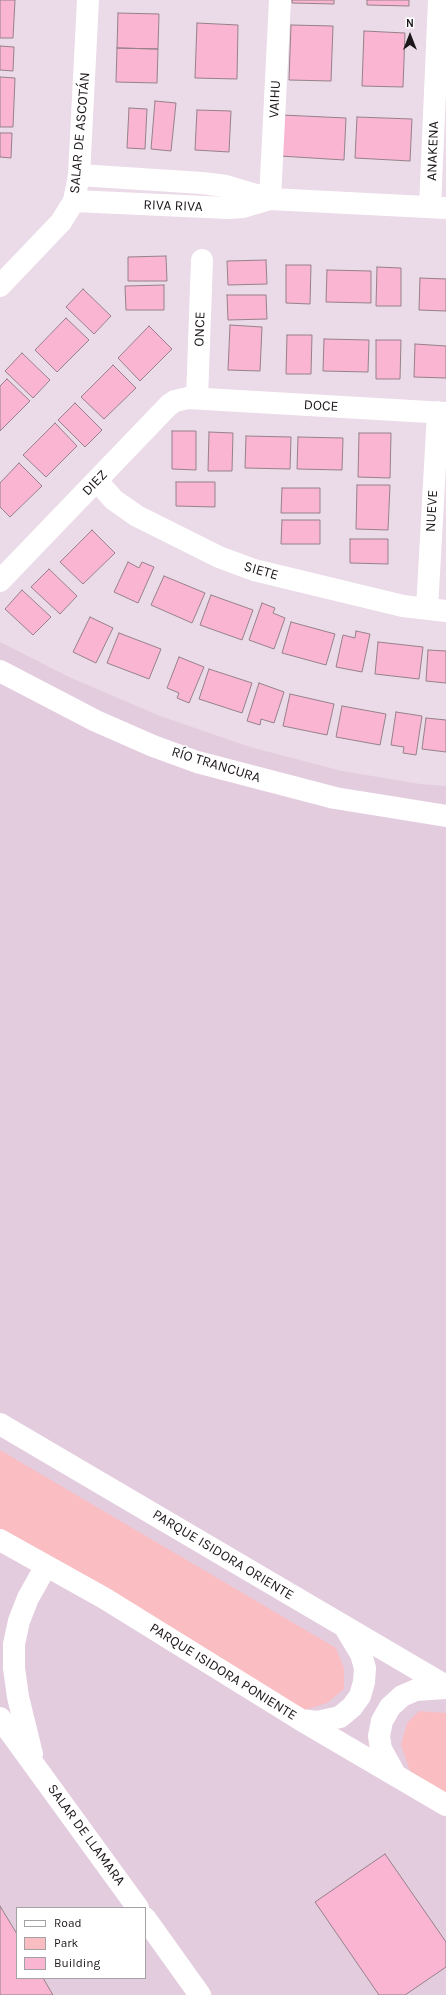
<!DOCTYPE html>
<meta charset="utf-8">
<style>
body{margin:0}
#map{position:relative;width:446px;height:1995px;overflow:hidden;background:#ebdae7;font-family:Karla,sans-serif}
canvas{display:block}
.legend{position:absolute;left:16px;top:1907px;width:130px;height:72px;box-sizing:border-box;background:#fff;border:1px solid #a4a2a4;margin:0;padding:5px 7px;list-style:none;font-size:12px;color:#1c161b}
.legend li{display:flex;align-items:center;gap:8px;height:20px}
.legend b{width:20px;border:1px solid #a4a2a4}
.north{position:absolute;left:390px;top:16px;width:40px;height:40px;-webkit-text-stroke:3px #fff;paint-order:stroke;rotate:0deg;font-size:11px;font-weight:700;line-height:16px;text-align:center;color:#1c161b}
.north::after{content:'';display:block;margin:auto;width:14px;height:18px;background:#1c161b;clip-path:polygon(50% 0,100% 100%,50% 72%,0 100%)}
</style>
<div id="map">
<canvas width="446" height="1995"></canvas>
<ul class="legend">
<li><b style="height:5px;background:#fff"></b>Road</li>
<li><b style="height:11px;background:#fabdc2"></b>Park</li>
<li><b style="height:11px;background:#f9b5d1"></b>Building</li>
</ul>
<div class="north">N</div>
</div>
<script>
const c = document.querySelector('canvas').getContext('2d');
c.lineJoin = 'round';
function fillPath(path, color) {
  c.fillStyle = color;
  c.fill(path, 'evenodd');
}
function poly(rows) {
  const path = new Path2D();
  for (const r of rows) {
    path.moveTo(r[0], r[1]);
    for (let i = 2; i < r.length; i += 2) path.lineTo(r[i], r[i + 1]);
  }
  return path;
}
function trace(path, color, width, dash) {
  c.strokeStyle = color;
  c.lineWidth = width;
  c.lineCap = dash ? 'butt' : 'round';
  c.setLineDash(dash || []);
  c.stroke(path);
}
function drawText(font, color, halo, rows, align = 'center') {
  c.font = font + ' Karla,sans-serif';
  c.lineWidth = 3;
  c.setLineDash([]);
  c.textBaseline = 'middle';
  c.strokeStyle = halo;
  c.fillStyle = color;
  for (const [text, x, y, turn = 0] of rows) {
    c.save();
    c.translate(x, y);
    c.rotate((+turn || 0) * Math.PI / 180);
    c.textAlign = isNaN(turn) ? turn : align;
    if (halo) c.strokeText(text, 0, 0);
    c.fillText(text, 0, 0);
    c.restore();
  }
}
const built = poly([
 [0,642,69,677,160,716,250,747,342,771,420,784,446,786,446,1995,0,1995],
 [17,1908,145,1908,145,1978,17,1978]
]);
const green = poly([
 [0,1450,336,1648,344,1668,344,1689,327,1703,305,1710,0,1531],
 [419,1711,446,1713,446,1795,411,1774,401,1745,407,1723]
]);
const building = poly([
 [0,0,15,0,13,38,0,38,0,0],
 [292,0,334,0,334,4,292,3,292,0],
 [367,0,409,0,409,6,367,5,367,0],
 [118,13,159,14,158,49,117,48,118,13],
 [197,23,238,25,237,79,195,78,197,23],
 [291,25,333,26,331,81,289,80,291,25],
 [364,31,405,33,403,87,362,86,364,31],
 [0,46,14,47,13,71,0,70,0,46],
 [117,48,158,49,157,83,116,82,117,48],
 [0,77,15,78,13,127,0,127,0,77],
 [155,101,176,103,171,151,151,149,155,101],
 [129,108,147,109,145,149,127,148,129,108],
 [197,110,231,111,229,152,195,150,197,110],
 [282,115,346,118,344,160,280,156,282,115],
 [357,117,412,119,410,161,355,158,357,117],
 [0,133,12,133,11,158,0,157,0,133],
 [166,256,167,281,128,281,128,257,166,256],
 [266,260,267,284,228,285,227,261,266,260],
 [286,265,311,265,310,304,286,303,286,265],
 [377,267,401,268,401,306,376,306,377,267],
 [327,270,371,271,371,303,326,302,327,270],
 [420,278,446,279,446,311,419,310,420,278],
 [164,285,164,310,126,310,125,286,164,285],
 [83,289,111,316,94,334,66,307,83,289],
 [227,295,266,295,267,319,228,320,227,295],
 [66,318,89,340,57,372,35,350,66,318],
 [230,325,262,327,260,371,228,370,230,325],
 [149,326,172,349,140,381,118,358,149,326],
 [287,335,312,335,311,374,286,374,287,335],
 [324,339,369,340,368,372,323,371,324,339],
 [376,340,401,340,400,379,376,379,376,340],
 [415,344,446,346,446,378,414,377,415,344],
 [22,353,50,380,33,398,5,371,22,353],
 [113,365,136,388,104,419,81,397,113,365],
 [7,379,30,401,0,431,0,386,7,379],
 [75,403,102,430,85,447,58,420,75,403],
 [55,423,77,446,46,477,23,455,55,423],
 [172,431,196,431,196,470,172,469,172,431],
 [209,432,233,433,232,471,208,471,209,432],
 [359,433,391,433,390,478,358,477,359,433],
 [246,436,291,437,290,469,245,468,246,436],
 [298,437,343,438,342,470,297,469,298,437],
 [19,463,42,486,10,517,0,507,0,483,19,463],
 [176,482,215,482,215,507,176,506,176,482],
 [357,485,390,485,388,530,356,529,357,485],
 [282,488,320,488,320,513,281,513,282,488],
 [282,520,320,520,320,544,281,544,282,520],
 [92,530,115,553,83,584,60,562,92,530],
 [350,539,388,539,388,564,350,563,350,539],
 [128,562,139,568,142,562,154,567,138,603,114,592,128,562],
 [49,569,77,596,60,614,31,587,49,569],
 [164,576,205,593,192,623,151,605,164,576],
 [22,590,51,617,33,635,5,609,22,590],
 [211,595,253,610,242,640,200,625,211,595],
 [262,603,275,608,273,613,285,618,274,649,249,640,262,603],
 [90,617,113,628,96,663,73,652,90,617],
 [291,622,335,634,326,665,282,653,291,622],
 [356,631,370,634,362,672,336,667,343,635,355,638,356,631],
 [119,633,161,649,149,679,107,663,119,633],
 [378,642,423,647,419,679,375,674,378,642],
 [428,650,446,651,446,683,426,681,428,650],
 [179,657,204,667,189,703,177,698,179,693,167,688,179,657],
 [209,669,252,683,242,713,199,699,209,669],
 [259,683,284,692,274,723,261,719,260,725,247,721,259,683],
 [290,694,334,704,327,735,283,726,290,694],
 [342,706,386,714,380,745,336,737,342,706],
 [396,712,422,716,416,755,403,753,404,747,391,745,396,712],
 [426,718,446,720,446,752,422,749,426,718],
 [385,1854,446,1942,446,1967,405,1995,379,1995,315,1902,385,1854],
 [0,1906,17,1934,17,1978,43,1978,53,1995,0,1995,0,1906]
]);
const minor = poly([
 [79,175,202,183,226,186,270,199,446,208],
 [270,199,280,0],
 [74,201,228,208,243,207,270,199],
 [430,207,439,0],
 [0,286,61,222,74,201,79,175,88,0],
 [197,398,202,260],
 [97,481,114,500,137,516,219,557,254,570,403,606,446,611],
 [0,581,169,405,175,401,188,398,446,413],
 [427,609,438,412],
 [0,671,96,721,153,746,197,762,335,798,446,816],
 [0,1424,446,1686],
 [0,1540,104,1598,301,1720,446,1805],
 [0,1718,138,1908],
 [301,1720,317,1722,340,1717,352,1707,360,1696,364,1682,365,1668,361,1654,346,1629],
 [32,1754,18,1697,14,1668,14,1644,19,1621,28,1598,46,1566],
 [396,1776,381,1749,379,1736,382,1721,390,1707,402,1696,416,1690,446,1688],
 [145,1918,200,1995]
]);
const streetNames = [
 ["VAIHU",275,99,-87],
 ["SALAR DE ASCOTÁN",80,133,-85],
 ["ANAKENA",433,151,-88],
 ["RIVA RIVA",173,206,2],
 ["ONCE",200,329,-88],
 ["DOCE",321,406,3],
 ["DIEZ",95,483,-46],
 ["NUEVE",432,511,-87],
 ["SIETE",261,571,16],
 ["RÍO TRANCURA",216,765,17],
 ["PARQUE ISIDORA ORIENTE",223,1555,31],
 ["PARQUE ISIDORA PONIENTE",223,1672,32],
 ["SALAR DE LLAMARA",86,1835,54]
];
fillPath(built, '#e4ccdf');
fillPath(green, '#fabdc2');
fillPath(building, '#f9b5d1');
trace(building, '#958289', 1);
trace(minor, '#fff', 22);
drawText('14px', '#1c161b', '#fff', streetNames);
</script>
